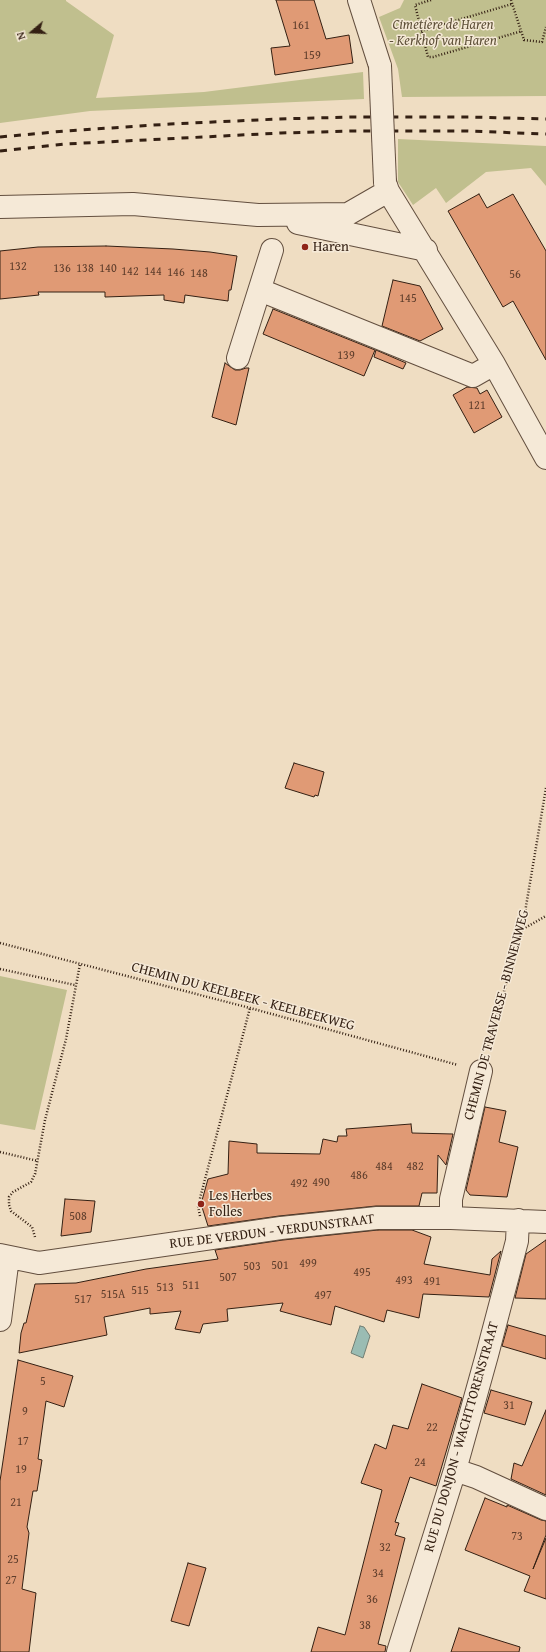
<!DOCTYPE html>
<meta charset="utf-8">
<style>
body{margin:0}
#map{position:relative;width:546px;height:1652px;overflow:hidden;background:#efddc2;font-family:"Gentium Book Plus",serif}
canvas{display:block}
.north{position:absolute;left:12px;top:12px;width:40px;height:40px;-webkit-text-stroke:3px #f5e9d7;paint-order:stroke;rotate:251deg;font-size:11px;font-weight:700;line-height:16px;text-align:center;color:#342013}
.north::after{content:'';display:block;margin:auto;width:14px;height:18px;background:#342013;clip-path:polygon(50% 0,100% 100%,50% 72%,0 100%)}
</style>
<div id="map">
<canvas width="546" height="1652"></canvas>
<div class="north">N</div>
</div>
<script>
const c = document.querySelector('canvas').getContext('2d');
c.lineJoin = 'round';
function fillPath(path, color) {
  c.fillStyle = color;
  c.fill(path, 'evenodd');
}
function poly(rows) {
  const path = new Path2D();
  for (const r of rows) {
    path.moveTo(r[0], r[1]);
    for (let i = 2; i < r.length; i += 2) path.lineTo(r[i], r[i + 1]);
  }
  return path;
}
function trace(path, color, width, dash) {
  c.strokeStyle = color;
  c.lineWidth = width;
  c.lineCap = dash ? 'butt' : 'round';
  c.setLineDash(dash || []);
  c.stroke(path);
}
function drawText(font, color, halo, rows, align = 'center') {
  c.font = font + ' "Gentium Book Plus",serif';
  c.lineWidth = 3;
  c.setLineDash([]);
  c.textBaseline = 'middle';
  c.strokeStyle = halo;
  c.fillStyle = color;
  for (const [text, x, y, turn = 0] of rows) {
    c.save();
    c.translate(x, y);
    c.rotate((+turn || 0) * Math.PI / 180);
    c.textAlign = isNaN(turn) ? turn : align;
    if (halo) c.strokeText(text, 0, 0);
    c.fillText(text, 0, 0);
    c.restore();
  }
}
const green = poly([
 [0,0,66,0,66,1,114,35,96,98,204,92,363,72,364,99,90,111,0,123],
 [404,0,546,0,546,96,402,97,398,69,379,17,400,8],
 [398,139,546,146,546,186,531,168,486,172,446,203,436,188,413,205,398,182],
 [0,976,67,990,35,1130,0,1124]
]);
const water = poly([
 [360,1326,364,1327,370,1336,363,1358,351,1353,360,1326]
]);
const building = poly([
 [276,0,314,0,326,39,349,35,353,63,275,75,271,48,290,46,276,0],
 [479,194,487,208,513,194,546,251,546,360,513,301,503,307,448,211,479,194],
 [106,246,173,249,210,252,237,256,231,290,229,290,228,301,185,295,184,303,164,300,164,295,105,297,105,292,38,292,39,295,0,299,0,251,38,247,106,246],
 [393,280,420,286,443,329,420,341,382,326,393,280],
 [273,309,375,350,364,376,263,334,273,309],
 [376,350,406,363,403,369,374,357,376,350],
 [225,363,235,370,240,370,246,368,249,368,236,425,212,417,225,363],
 [467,387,477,388,480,394,487,390,502,417,474,433,453,395,467,387],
 [294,763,324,772,318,796,315,795,314,797,285,788,294,763],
 [485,1107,506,1111,499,1142,518,1147,507,1197,470,1195,466,1190,485,1107],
 [411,1124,412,1133,453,1134,446,1165,438,1155,437,1193,422,1193,419,1206,376,1206,279,1216,208,1226,201,1204,208,1179,228,1174,229,1141,257,1144,257,1153,320,1154,323,1139,337,1142,338,1136,347,1136,346,1129,411,1124],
 [65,1199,95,1201,91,1232,61,1236,65,1199],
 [378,1230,412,1230,431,1237,424,1264,490,1275,492,1259,501,1251,489,1297,423,1294,419,1318,387,1310,384,1322,335,1306,331,1325,280,1311,283,1303,227,1309,228,1321,203,1324,200,1333,175,1329,181,1311,150,1314,150,1308,104,1317,107,1335,19,1353,21,1333,24,1323,26,1323,35,1284,76,1283,146,1269,218,1259,215,1250,283,1240,378,1230],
 [546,1240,546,1299,515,1298,526,1254,546,1240],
 [508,1325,546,1336,546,1359,502,1346,508,1325],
 [18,1360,73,1376,64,1407,46,1401,38,1459,42,1460,37,1491,33,1491,27,1527,29,1533,22,1589,36,1593,29,1652,0,1652,0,1481,18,1360],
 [422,1384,462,1398,436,1486,410,1477,395,1522,399,1523,395,1535,405,1538,378,1644,386,1646,385,1652,311,1652,318,1627,345,1635,382,1490,361,1483,375,1444,386,1449,393,1425,408,1429,422,1384],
 [491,1390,532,1402,525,1425,484,1413,491,1390],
 [546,1410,546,1495,511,1479,514,1463,522,1466,546,1410],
 [485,1498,507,1507,507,1505,541,1520,546,1521,546,1535,533,1569,546,1538,546,1599,524,1591,530,1576,465,1550,485,1498],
 [188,1563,206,1568,189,1626,171,1621,188,1563],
 [459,1628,520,1647,519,1652,451,1652,459,1628]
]);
const path = poly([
 [431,0,415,5,428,57,433,57,522,31],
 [511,0,524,40,542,42,546,27],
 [421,31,512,4],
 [523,929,546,916],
 [0,943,250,1008,458,1065],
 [0,969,75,985],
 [487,1049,522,930,546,788],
 [0,1152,38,1161],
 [200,1216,198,1206,250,1008],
 [35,1237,32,1227,11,1211,9,1205,9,1197,13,1192,31,1182,35,1174,45,1120,66,1039,80,964]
]);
const street = poly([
 [359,0,380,66],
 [385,182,388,191,494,364,546,458],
 [0,207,133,204,258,215,348,214,388,191],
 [298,223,426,250],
 [260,290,473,376,494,364],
 [238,358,272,250],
 [451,1218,451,1199,481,1071],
 [0,1255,39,1263,281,1228,377,1218,451,1218,546,1222],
 [0,1320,8,1257],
 [455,1470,476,1477,546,1509],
 [398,1652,455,1470,487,1355,517,1241,518,1220]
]);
const rail = poly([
 [0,137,65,131,170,124,279,119,352,117,469,117,546,119],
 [0,151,66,144,281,133,353,131,468,131,546,134]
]);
const streetBridge = poly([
 [380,66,385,182]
]);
const markers = [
 [305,247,4,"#8f2418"],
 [201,1204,4,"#8f2418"]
];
const numberNames = [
 ["161",301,26],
 ["159",312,56],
 ["132",18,267],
 ["136",62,269],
 ["138",85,269],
 ["140",108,269],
 ["142",130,272],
 ["144",153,272],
 ["146",176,273],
 ["148",199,274],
 ["56",515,275],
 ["145",408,299],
 ["139",346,356],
 ["121",477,406],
 ["484",384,1167],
 ["482",415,1167],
 ["486",359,1176],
 ["490",321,1183],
 ["492",299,1184],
 ["508",78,1217],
 ["499",308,1264],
 ["501",280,1266],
 ["503",252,1267],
 ["495",362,1273],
 ["507",228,1278],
 ["493",404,1281],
 ["491",432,1282],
 ["511",191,1286],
 ["513",165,1288],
 ["515",140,1291],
 ["515A",113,1295],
 ["497",323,1296],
 ["517",83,1300],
 ["5",43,1382],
 ["31",509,1406],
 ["9",25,1412],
 ["22",432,1428],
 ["17",23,1442],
 ["24",420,1463],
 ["19",21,1470],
 ["21",16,1503],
 ["73",517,1537],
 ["32",385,1548],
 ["25",13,1560],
 ["34",378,1574],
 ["27",11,1581],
 ["36",372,1600],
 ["38",365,1626]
];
const parkNames = [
 ["Cimetière de Haren",443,25],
 ["- Kerkhof van Haren",443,41]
];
const poiNames = [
 ["Haren",313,247],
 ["Les Herbes",209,1196],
 ["Folles",209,1212]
];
const streetNames = [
 ["CHEMIN DU KEELBEEK - KEELBEEKWEG",243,997,15],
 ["CHEMIN DE TRAVERSE - BINNENWEG",497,1015,-75],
 ["RUE DE VERDUN - VERDUNSTRAAT",272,1232,-7],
 ["RUE DU DONJON - WACHTTORENSTRAAT",462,1437,-74]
];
fillPath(green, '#c0bf8e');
fillPath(water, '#9abcb3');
trace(water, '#717e73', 1);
fillPath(building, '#e09a75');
trace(building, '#342013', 1);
trace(street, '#634f3f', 24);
trace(path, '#342013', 2.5, [1, 2]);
trace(street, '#f5e9d7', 22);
trace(rail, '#342013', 3, [7, 7]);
trace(streetBridge, '#634f3f', 24, []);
trace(streetBridge, '#f5e9d7', 22);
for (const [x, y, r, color] of markers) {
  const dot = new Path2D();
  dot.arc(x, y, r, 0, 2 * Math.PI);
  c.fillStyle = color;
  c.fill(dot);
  trace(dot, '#f5e9d7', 1.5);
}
drawText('12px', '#5f3e2c', null, numberNames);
drawText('italic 14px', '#5e5038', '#f5e9d7', parkNames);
drawText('14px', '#342013', '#f5e9d7', poiNames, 'left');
drawText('14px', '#342013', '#f5e9d7', streetNames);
</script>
